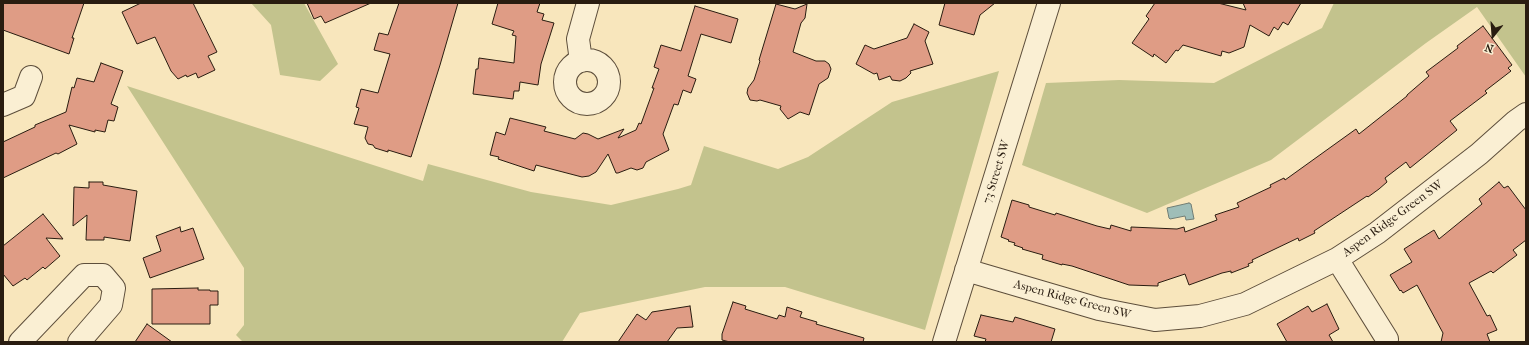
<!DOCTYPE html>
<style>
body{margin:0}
#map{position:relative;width:1529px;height:345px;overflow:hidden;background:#f8e6bc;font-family:"IM FELL French Canon",serif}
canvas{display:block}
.frame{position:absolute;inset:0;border:4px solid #291c10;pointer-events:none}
.north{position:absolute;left:1473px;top:16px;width:40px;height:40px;-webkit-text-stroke:3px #faefd3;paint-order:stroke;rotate:197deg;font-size:11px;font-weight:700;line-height:16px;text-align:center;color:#291c10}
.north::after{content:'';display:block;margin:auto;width:14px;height:18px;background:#291c10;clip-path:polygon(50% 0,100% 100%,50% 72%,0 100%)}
</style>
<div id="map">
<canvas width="1529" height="345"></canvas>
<div class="frame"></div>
<div class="north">N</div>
</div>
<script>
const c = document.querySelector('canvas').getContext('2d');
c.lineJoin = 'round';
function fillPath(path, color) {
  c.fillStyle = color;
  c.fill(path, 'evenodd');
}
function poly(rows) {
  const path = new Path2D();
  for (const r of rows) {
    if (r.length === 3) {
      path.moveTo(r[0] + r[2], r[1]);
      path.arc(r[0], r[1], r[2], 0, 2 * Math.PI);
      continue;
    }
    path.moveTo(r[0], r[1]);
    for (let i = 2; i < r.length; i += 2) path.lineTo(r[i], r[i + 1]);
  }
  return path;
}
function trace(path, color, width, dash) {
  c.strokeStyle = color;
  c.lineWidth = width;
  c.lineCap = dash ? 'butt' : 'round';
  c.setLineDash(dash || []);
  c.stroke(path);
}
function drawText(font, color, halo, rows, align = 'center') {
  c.font = font + ' "IM FELL French Canon",serif';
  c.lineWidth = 3;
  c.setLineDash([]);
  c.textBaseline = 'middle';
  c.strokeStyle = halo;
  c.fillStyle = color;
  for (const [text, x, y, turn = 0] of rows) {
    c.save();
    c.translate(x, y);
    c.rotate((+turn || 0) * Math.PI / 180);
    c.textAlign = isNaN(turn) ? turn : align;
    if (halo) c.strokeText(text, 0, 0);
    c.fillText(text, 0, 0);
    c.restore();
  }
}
const green = poly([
 [251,3,304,3,338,64,320,81,280,75,271,25],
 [1334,3,1526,3,1526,77,1477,7,1426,43,1271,160,1147,213,1022,165,1046,83,1119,80,1214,83,1322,28],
 [999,71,925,330,785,287,705,287,580,313,562,342,243,342,236,335,244,325,244,268,127,86,423,181,428,164,531,192,611,205,678,189,691,185,704,146,778,169,808,157,892,102]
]);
const water = poly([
 [1189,203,1191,204,1194,219,1186,220,1185,216,1170,219,1169,218,1167,208,1189,203]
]);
const building = poly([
 [3,3,84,3,72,38,74,38,69,54,3,30,3,3],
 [141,3,193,3,217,52,208,56,215,70,198,78,196,73,187,77,186,75,178,79,171,71,155,37,137,44,122,12,141,3],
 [307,3,371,3,325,23,321,16,314,19,307,3],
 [399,3,458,3,440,65,411,157,388,150,388,152,375,148,373,145,368,144,365,138,368,127,354,124,359,108,356,107,361,89,378,93,390,54,374,50,379,33,388,35,399,3],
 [498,3,540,3,537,12,544,14,542,20,554,23,541,64,538,85,520,82,519,91,514,91,513,99,473,94,476,69,478,69,479,58,514,63,516,36,512,35,514,31,492,24,498,3],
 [945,3,995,3,980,15,974,35,939,25,945,3],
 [1155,3,1218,3,1246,10,1243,3,1301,3,1288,25,1283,22,1278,30,1274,27,1269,36,1250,25,1244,47,1229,53,1222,51,1221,56,1183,45,1178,51,1176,50,1166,63,1154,54,1153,57,1132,43,1149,19,1146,16,1155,3],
 [776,4,795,9,807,4,805,18,801,23,793,52,816,61,825,61,829,64,831,69,828,78,819,84,809,115,800,112,788,119,780,109,781,106,760,100,757,101,750,100,747,93,748,88,754,80,760,61,759,60,776,4],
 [695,6,738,19,731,43,701,34,688,76,696,79,691,93,683,90,678,105,674,104,663,134,669,150,646,162,643,168,637,170,631,168,618,173,616,173,608,154,596,172,589,176,582,177,536,165,534,171,498,159,499,157,490,155,496,132,505,135,510,118,546,127,544,131,575,139,583,133,588,134,598,139,624,129,618,138,636,130,639,123,641,124,654,88,652,88,659,69,654,67,661,45,681,51,695,6],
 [914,24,929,32,925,41,933,64,910,71,911,73,906,78,900,81,892,80,890,76,879,80,877,73,874,74,856,64,865,45,874,49,907,38,914,24],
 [1483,26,1512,65,1508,68,1511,71,1485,91,1487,93,1450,121,1457,130,1410,168,1406,162,1385,178,1387,182,1379,189,1368,197,1367,196,1314,231,1315,233,1299,241,1298,238,1252,260,1253,262,1248,264,1249,266,1231,273,1231,271,1222,273,1189,285,1185,274,1158,283,1158,286,1129,285,1072,266,1062,264,1062,265,1042,259,1043,255,1022,249,1023,248,1014,245,1015,243,1008,241,1009,240,1001,237,1012,200,1029,205,1029,207,1055,215,1056,213,1097,226,1110,229,1111,225,1131,231,1131,227,1177,229,1184,227,1185,232,1217,220,1215,215,1239,207,1237,203,1271,187,1270,185,1284,178,1285,180,1356,129,1359,134,1407,96,1407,95,1429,76,1426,72,1458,48,1457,46,1483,26],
 [101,63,123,71,111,104,118,107,114,121,108,120,105,132,95,130,95,132,69,125,77,144,58,154,56,153,3,178,3,142,35,127,35,125,66,112,72,87,74,88,77,78,94,82,101,63],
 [89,182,103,182,103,185,137,191,130,241,104,237,104,240,86,240,87,215,73,226,74,187,89,188,89,182],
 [1499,182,1504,188,1508,186,1526,210,1526,240,1513,250,1517,255,1493,273,1491,271,1469,283,1487,316,1490,315,1497,330,1487,334,1490,342,1441,342,1443,333,1417,285,1403,293,1401,290,1400,291,1390,275,1412,262,1404,249,1434,230,1439,239,1482,204,1479,199,1499,182],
 [43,214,63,239,46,238,60,256,45,269,43,267,27,280,25,278,13,286,3,274,3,246,43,214],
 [180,227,181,232,193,228,204,259,150,278,143,258,161,251,156,236,180,227],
 [198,288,198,290,210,290,210,291,218,291,218,305,210,305,210,324,152,324,152,289,198,288],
 [733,302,746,306,745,309,777,319,779,315,785,317,787,307,802,312,800,317,817,322,816,324,864,338,863,342,730,342,722,340,722,334,733,302],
 [1327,304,1339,329,1329,335,1333,342,1287,342,1277,324,1308,306,1312,312,1327,304],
 [690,306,693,327,677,328,667,342,618,342,637,314,646,320,652,312,690,306],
 [981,315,1013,322,1015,317,1055,329,1051,342,985,342,986,339,974,336,981,315],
 [147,324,172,342,135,342,147,324]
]);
const minor = poly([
 [587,82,22],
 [581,61,578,39,588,3],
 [3,105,24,96,31,77],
 [1337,259,1387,339],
 [966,270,1099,309,1155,320,1200,316,1245,304,1337,259,1377,233,1479,154,1516,121,1526,114],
 [20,342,84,275,103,275,114,288,111,305,79,342],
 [944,342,1049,3]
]);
const streetNames = [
 ["73 Street SW",997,172,-73],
 ["Aspen Ridge Green SW",1393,219,-36],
 ["Aspen Ridge Green SW",1072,300,15]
];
fillPath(green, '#c3c38d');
fillPath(water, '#9fbeb8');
trace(water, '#707d75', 1);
fillPath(building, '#df9c85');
trace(building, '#291c10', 1);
trace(minor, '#5d4e3b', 24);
trace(minor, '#faefd3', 22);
drawText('12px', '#291c10', '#faefd3', streetNames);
</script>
